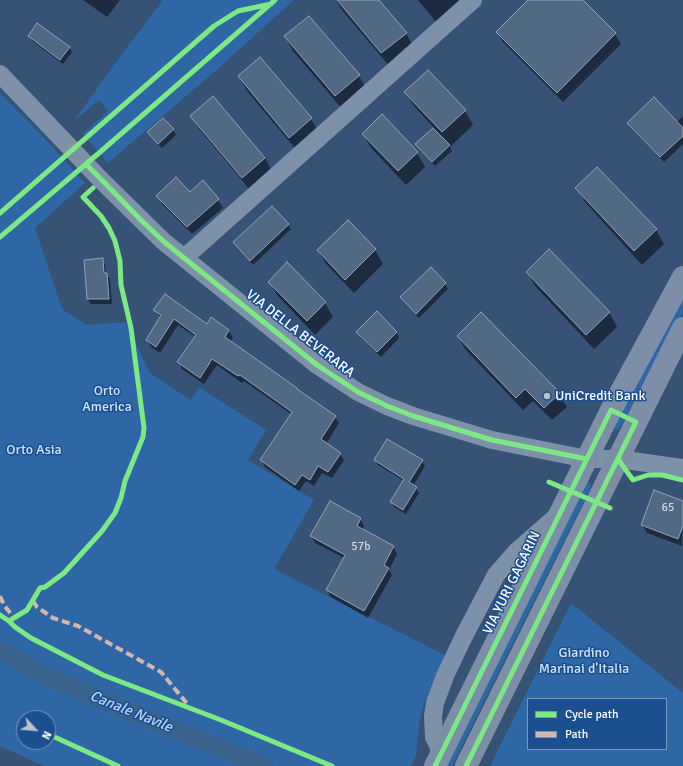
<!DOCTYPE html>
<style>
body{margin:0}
#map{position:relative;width:683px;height:766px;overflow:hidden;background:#365274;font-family:Signika,sans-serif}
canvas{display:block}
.legend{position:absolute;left:527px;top:698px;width:140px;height:52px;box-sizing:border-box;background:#1b4f8f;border:1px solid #7695bc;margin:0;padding:5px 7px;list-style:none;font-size:12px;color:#fff}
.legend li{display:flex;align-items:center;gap:8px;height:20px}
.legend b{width:20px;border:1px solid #7695bc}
.north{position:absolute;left:16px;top:710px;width:40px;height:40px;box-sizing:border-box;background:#1b4f8f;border:1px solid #7695bc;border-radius:50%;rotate:116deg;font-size:11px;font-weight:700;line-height:16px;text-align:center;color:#fff}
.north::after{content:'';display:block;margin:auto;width:14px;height:18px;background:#b9c2ce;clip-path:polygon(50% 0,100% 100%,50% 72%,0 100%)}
</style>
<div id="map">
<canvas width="683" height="766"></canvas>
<ul class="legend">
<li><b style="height:5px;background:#7ce984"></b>Cycle path</li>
<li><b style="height:5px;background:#d1b7ad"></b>Path</li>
</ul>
<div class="north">N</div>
</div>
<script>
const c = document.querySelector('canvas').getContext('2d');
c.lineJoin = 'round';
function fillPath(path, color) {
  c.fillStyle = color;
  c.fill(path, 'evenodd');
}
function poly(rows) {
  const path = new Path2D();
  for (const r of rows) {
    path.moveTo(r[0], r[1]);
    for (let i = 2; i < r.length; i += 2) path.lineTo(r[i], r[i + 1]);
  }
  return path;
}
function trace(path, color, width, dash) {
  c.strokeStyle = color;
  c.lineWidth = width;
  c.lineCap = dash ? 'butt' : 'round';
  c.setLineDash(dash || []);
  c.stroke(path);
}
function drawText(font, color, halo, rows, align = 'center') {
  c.font = font + ' Signika,sans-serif';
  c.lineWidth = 3;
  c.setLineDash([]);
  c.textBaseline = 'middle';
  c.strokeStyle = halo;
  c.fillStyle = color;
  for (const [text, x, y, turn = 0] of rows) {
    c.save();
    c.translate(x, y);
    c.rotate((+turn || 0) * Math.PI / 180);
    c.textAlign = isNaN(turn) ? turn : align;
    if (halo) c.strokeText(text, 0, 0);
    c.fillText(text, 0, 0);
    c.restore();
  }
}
const green = poly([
 [163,0,294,0,212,74,108,163,83,134,108,111,99,100,73,122,121,55],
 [0,93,46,140,85,183,35,228,62,309,87,325,126,322,150,373,191,400,199,387,266,430,248,460,314,500,274,569,445,655,423,707,419,724,416,755,411,766,44,766,0,746],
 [24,718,48,718,48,742,24,742],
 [683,297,683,312,620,428,615,432,615,425],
 [590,481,591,487,452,766,444,766,585,484],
 [571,603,683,693,683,766,490,766],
 [528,699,666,699,666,749,528,749]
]);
const shadow = poly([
 [83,0,120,0,107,17],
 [336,0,378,0,406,33,414,48,390,67,341,9],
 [418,0,460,0,436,22],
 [529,0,581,0,615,34,621,44,563,102,503,42,497,32],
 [30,36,69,47,72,52,63,64,32,41],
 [285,36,359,76,367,90,343,110,293,51],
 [260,58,311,119,319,133,298,152,247,91,239,77],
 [405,92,465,111,473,125,450,147,452,151,435,166,420,150,417,145,434,128,414,106],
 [213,98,265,158,273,173,251,191,200,130,191,116],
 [683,116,683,144,664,162,631,128,629,123,677,122],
 [173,130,176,135,162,148,151,137,148,132],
 [363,134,417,153,425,167,406,185,371,148],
 [203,182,218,200,223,208,192,234,162,204,157,196,190,193],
 [577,188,656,230,664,244,642,265,585,202],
 [348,222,375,250,383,264,354,293,327,265,318,251],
 [288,225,291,229,253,265,234,243],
 [102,259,105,264,106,274,110,279,112,304,91,304,88,299,86,261],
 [527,272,609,312,617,327,594,349,535,286],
 [269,282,325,303,333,317,315,335,278,296],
 [445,284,448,289,419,318,404,302,402,297],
 [155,310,207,325,211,319,229,331,233,338,230,342,335,417,339,423,326,444,340,454,344,460,332,478,322,473,314,486,306,481,299,491,265,467,261,460,291,414,244,381,242,383,217,365,204,384,182,369,179,362,196,337,178,325,160,353,151,347,147,340,161,318],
 [377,312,397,333,399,338,381,357,360,337,357,332],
 [481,313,559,394,567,407,552,420,533,401,523,410,465,349,458,336],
 [375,460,422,461,425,466,413,486,416,488,419,493,406,514,394,507,391,502,404,481,378,465],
 [683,502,682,546,647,533,642,525],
 [360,519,364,526,362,530,393,547,397,554,389,570,392,575,368,618,331,597,327,590,344,558,315,543,311,536]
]);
const canal = poly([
 [0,651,52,679,94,697,264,766]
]);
const building = poly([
 [337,0,379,0,407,33,381,53,337,0],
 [528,0,583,0,616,33,557,93,496,32,528,0],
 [309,16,360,75,335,96,284,36,309,16],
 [37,23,70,47,60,60,28,36,37,23],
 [260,57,312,118,289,138,238,76,260,57],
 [428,70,466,110,442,132,404,92,428,70],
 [213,96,265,158,242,178,190,116,213,96],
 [654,97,683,128,683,136,660,157,627,123,654,97],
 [382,114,418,152,398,171,362,134,382,114],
 [163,118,174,129,158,144,147,132,163,118],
 [433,128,450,145,432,162,415,144,433,128],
 [597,167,657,229,634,251,575,188,597,167],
 [176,177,190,192,203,180,219,199,187,227,156,196,176,177],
 [272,206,289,224,250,261,233,242,272,206],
 [348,220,376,249,345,280,317,250,348,220],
 [549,249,610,312,586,335,526,272,549,249],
 [103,258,104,273,107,273,109,299,87,299,84,260,103,258],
 [287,262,326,302,307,321,268,282,287,262],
 [431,267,446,283,416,314,400,297,431,267],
 [165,294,207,324,211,317,229,330,225,337,297,388,297,389,336,416,321,439,341,453,328,472,318,466,310,480,302,475,295,485,260,460,292,412,240,375,238,376,212,359,200,378,177,362,196,335,174,319,156,347,146,340,161,315,153,310,165,294],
 [377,311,397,332,377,352,356,332,377,311],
 [481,312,560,393,544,408,525,389,516,398,457,336,481,312],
 [387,439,423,460,409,482,417,487,403,510,390,502,404,479,374,460,387,439],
 [654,490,683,501,683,526,678,539,641,525,654,490],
 [330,501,361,518,357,526,394,546,384,565,389,568,364,611,326,590,345,555,310,536,330,501]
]);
const minor = poly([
 [0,74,101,180,163,241,317,365,358,392,387,406,413,416,492,440,587,459,618,459,683,468],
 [184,258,473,0],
 [441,752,434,737,433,716,435,703,445,676,464,636,496,575,517,551,557,516]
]);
const major = poly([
 [435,766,611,410,683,277],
 [466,766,683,328]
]);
const quiet = poly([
 [0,596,4,605,14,618],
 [33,601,37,607,53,618,78,626,161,672,189,706]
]);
const cycleway = poly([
 [86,164,142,221,163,241,317,365,358,392,387,406,413,416,492,440,587,459],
 [0,213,214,26,238,11,271,4],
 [0,237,99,153,275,0],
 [618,459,633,480,648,475,662,475,683,480],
 [549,482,610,508],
 [0,615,9,621,15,627,31,638,103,675,221,720,332,766],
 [9,621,27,610,40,588,45,587,64,573,102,531,115,513,121,498,125,481,143,437,144,428,131,328,121,285,120,261,115,241,109,228,101,216,83,197,93,188],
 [48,734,118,766],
 [435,766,611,410,636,422,466,766]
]);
const markers = [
 [547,396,4,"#b9c2ce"]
];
const numberNames = [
 ["65",668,508],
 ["57b",361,547]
];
const streetNames = [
 ["VIA DELLA BEVERARA",300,334,38],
 ["VIA YURI GAGARIN",512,583,-64]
];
const parkNames = [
 ["Orto",107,391],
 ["America",107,407],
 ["Orto Asia",34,450],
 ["Giardino",584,653],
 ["Marinai d'Italia",584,669]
];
const poiNames = [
 ["UniCredit Bank",555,396]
];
const waterNames = [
 ["Canale Navile",131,712,22]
];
fillPath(green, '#2f66a5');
fillPath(shadow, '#0007');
trace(canal, '#3b618d', 18);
fillPath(building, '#526984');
trace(building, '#92a2b6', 1);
trace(minor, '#7d92a8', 18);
trace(major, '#7d8ea7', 22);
trace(quiet, '#d1b7ad', 4, [8, 4]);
trace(cycleway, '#7ce984', 5);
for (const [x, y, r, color] of markers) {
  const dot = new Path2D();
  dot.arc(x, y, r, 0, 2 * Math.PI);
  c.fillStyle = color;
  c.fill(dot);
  trace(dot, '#1b4f8f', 1.5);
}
drawText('12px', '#d4dae0', null, numberNames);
drawText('14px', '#fff', '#1b4f8f', streetNames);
drawText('14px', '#cfe3fa', '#1b4f8f', parkNames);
drawText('14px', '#fff', '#1b4f8f', poiNames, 'left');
drawText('italic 15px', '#b5d3f5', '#1b4f8f', waterNames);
</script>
